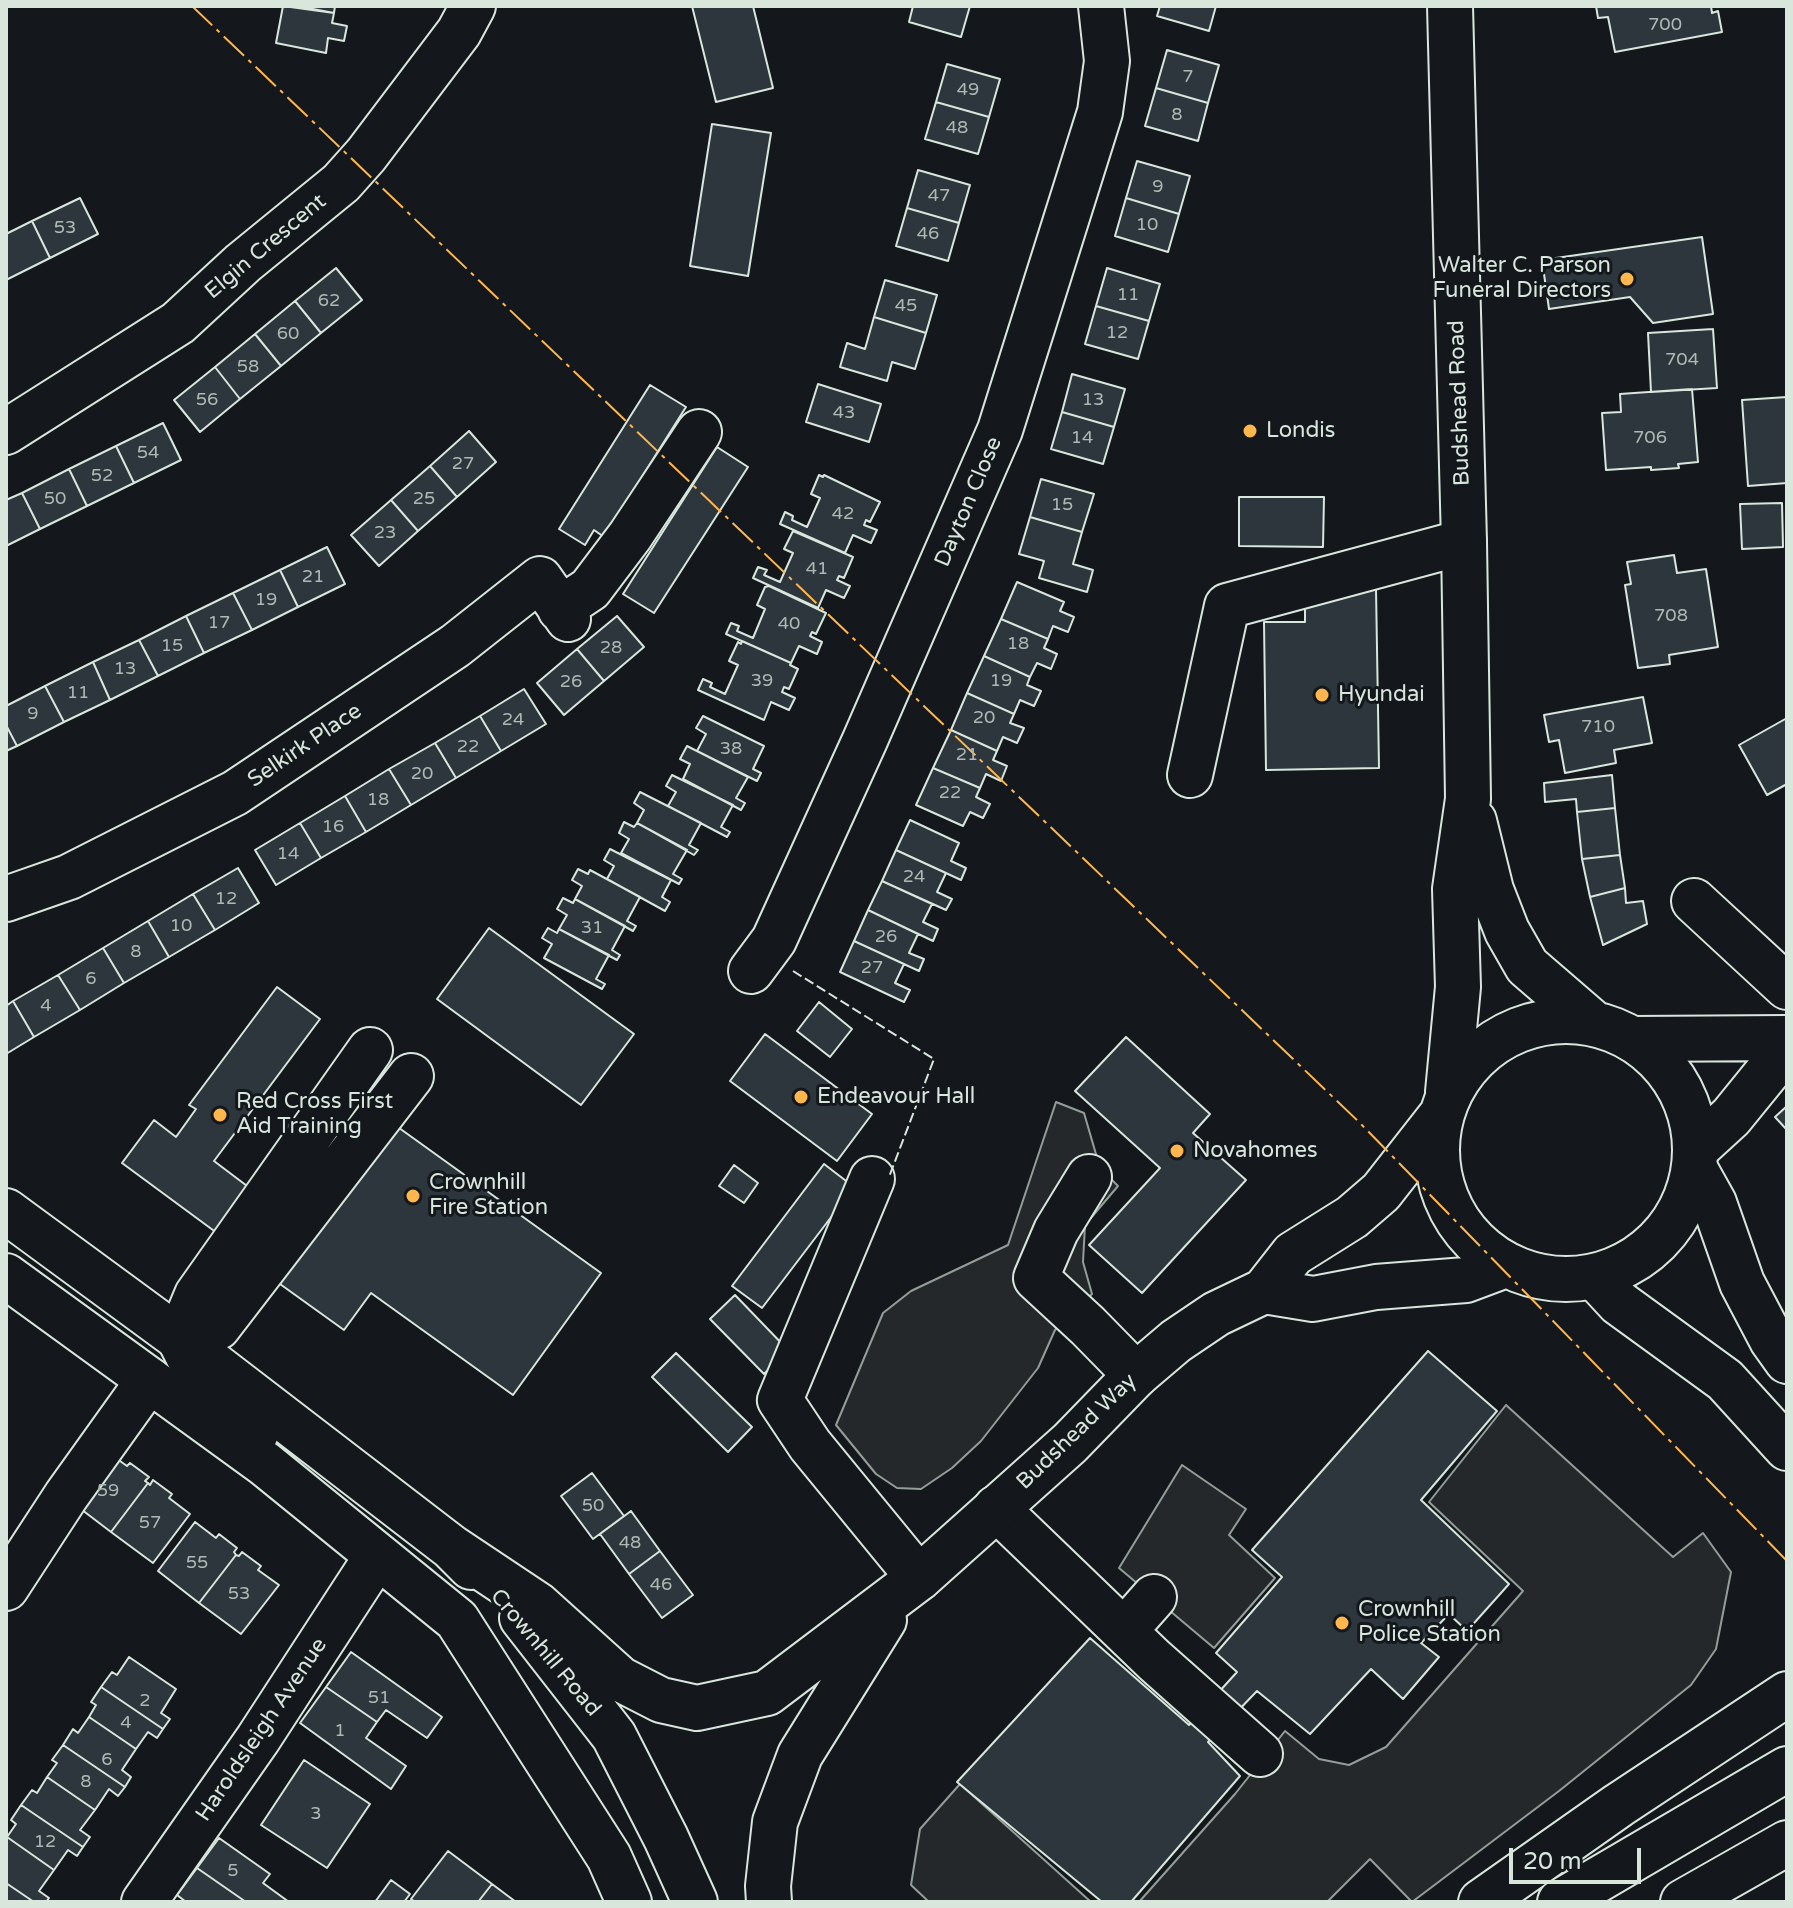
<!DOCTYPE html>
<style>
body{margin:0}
#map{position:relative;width:1793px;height:1908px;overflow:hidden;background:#14181c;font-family:"Varela Round",sans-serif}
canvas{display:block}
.frame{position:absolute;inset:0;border:8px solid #d8e6dc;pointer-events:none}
.scale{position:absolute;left:1509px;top:1848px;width:132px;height:36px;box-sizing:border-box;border:4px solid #d8e6dc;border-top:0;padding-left:10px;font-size:24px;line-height:28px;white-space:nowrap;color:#d8e6dc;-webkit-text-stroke:6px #14181c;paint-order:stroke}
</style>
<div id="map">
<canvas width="1793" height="1908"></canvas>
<div class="frame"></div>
<div class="scale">20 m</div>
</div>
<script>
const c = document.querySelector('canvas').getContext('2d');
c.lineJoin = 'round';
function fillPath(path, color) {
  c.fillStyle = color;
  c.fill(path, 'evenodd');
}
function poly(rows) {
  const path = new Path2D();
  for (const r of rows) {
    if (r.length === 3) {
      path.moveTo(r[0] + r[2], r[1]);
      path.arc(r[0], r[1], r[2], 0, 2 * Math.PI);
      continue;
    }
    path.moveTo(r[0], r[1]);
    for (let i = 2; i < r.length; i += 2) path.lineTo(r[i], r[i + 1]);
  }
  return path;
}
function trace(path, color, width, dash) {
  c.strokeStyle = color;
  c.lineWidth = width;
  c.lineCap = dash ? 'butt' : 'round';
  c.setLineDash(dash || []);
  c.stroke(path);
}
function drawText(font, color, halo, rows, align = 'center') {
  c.font = font + ' "Varela Round",sans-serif';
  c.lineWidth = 6;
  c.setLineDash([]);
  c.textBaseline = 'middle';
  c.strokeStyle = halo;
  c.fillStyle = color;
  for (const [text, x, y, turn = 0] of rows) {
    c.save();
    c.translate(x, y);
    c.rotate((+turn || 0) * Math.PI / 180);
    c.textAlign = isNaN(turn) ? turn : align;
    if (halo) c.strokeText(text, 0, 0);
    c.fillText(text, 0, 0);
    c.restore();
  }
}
const parking = poly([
 [1056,1102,1084,1113,1100,1168,1118,1186,1085,1225,1083,1262,1092,1294,1055,1330,1038,1368,981,1441,952,1468,921,1489,897,1488,876,1474,836,1425,883,1313,911,1291,1008,1245,1056,1102],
 [1506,1405,1673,1557,1703,1533,1731,1572,1716,1649,1691,1685,1559,1791,1412,1902,1370,1859,1327,1902,1139,1902,1235,1794,1285,1731,1319,1759,1349,1765,1386,1747,1523,1591,1429,1502,1506,1405],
 [1182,1465,1246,1509,1229,1535,1275,1578,1214,1648,1119,1568,1182,1465],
 [960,1784,1091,1902,929,1902,911,1885,920,1829,960,1784]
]);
const building = poly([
 [283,6,334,13,332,23,347,26,344,41,328,38,326,53,276,43,283,6],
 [297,6,335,6,334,13,297,6],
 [692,6,753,6,773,88,716,102,692,6],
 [913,6,970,6,961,37,909,22,913,6],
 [1160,6,1216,6,1209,31,1157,16,1160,6],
 [1596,6,1711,6,1712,13,1718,11,1722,32,1615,52,1608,17,1598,18,1596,6],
 [1167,50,1219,65,1208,103,1156,88,1167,50],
 [947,64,1000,79,989,117,936,102,947,64],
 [1156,88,1208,103,1198,141,1145,126,1156,88],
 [936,102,989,117,978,154,925,139,936,102],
 [712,124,771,133,748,276,690,266,712,124],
 [1137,161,1190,176,1179,214,1126,198,1137,161],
 [918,170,970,185,959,223,907,208,918,170],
 [80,198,98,234,50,258,32,221,80,198],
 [1126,198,1179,214,1168,252,1115,236,1126,198],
 [907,208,959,223,948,261,896,246,907,208],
 [32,221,50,258,6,280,6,234,32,221],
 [1702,237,1713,314,1653,323,1630,297,1549,309,1542,260,1702,237],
 [336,268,362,300,321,333,295,301,336,268],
 [1107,268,1160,284,1149,321,1096,306,1107,268],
 [885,280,937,295,926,333,874,317,885,280],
 [295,301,321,333,281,366,255,334,295,301],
 [1096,306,1149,321,1138,359,1085,344,1096,306],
 [874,317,926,333,915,369,892,362,887,381,840,367,847,343,865,349,874,317],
 [1713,329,1717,388,1651,392,1648,333,1713,329],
 [255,334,281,366,240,399,215,367,255,334],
 [215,367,240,399,200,432,174,400,215,367],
 [1072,374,1125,389,1114,427,1062,412,1072,374],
 [818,384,881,404,869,442,806,422,818,384],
 [650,385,686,407,604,537,594,530,585,545,559,529,650,385],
 [1692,389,1698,462,1678,464,1679,468,1651,470,1651,467,1606,470,1602,413,1621,412,1620,394,1692,389],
 [1787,397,1787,483,1748,486,1742,400,1787,397],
 [1062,412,1114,427,1103,464,1051,449,1062,412],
 [163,423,181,460,134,483,116,446,163,423],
 [469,431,496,462,457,497,430,466,469,431],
 [116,446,134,483,87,506,69,469,116,446],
 [717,447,748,467,654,613,623,594,717,447],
 [430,466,457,497,418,531,391,500,430,466],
 [69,469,87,506,40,529,22,493,69,469],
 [819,475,823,477,824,475,880,502,870,522,866,520,864,525,877,530,871,543,853,535,845,553,780,524,785,512,793,516,792,520,807,527,820,498,811,494,819,475],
 [1041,479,1094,494,1082,532,1030,517,1041,479],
 [22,493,40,529,6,546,6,500,22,493],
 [1239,497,1324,497,1323,547,1239,546,1239,497],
 [391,500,418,531,379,566,351,535,391,500],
 [1782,503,1783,547,1742,549,1740,504,1782,503],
 [1030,517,1082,532,1073,564,1093,570,1087,592,1039,578,1044,561,1019,554,1030,517],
 [793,531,853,557,844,578,839,576,837,580,850,586,844,598,826,590,818,608,753,578,758,567,767,570,764,575,780,582,793,553,784,549,793,531],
 [327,547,345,584,298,607,280,570,327,547],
 [1674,555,1677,573,1706,569,1718,647,1669,655,1670,664,1638,668,1625,585,1631,584,1627,562,1674,555],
 [280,570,298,607,252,630,233,593,280,570],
 [1017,582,1064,602,1060,611,1074,617,1068,632,1053,626,1048,639,1001,619,1017,582],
 [769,586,826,613,816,634,812,632,810,636,822,642,817,654,799,646,791,663,726,634,731,623,739,626,737,631,753,638,765,609,757,605,765,587,769,586],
 [1305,589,1376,589,1379,768,1266,770,1264,622,1305,622,1305,589],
 [233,593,252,630,204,653,186,616,233,593],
 [186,616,204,653,158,676,139,640,186,616],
 [617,616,644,647,604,681,577,649,617,616],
 [1001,619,1048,639,1044,648,1057,654,1051,669,1037,663,1030,677,984,656,1001,619],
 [139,640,158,676,110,700,93,662,139,640],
 [742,641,791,663,790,665,798,669,789,689,784,687,782,692,795,698,789,710,771,702,764,720,698,690,703,679,712,683,710,687,725,694,738,665,729,661,738,642,741,644,742,641],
 [577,649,604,681,564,715,537,683,577,649],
 [984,656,1030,677,1027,685,1041,691,1034,706,1020,700,1014,714,967,693,984,656],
 [93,662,110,700,64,722,45,686,93,662],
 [45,686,64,722,17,746,6,725,6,706,45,686],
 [524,689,546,724,501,751,480,716,524,689],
 [967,693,1014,714,1010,723,1024,728,1017,743,1003,737,997,751,951,730,967,693],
 [1643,697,1652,743,1614,750,1616,763,1565,773,1559,740,1549,742,1544,715,1643,697],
 [480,716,501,751,456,778,435,743,480,716],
 [703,716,764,746,753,769,761,773,757,781,697,751,706,734,696,728,703,716],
 [1787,718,1787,784,1767,795,1739,745,1787,718],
 [6,725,17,746,6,751,6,725],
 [951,730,997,751,993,760,1007,766,1001,781,986,774,980,788,933,768,951,730],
 [435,743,456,778,411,805,389,769,435,743],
 [687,746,748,777,736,798,745,803,741,810,683,779,690,764,680,759,687,746],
 [933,768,980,788,976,797,990,804,983,818,970,812,963,826,916,805,933,768],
 [389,769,411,805,366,832,345,796,389,769],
 [672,775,733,805,721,827,730,832,727,837,668,806,676,792,666,786,672,775],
 [1612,775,1615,808,1577,812,1576,799,1545,802,1544,783,1612,775],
 [640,792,701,823,689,845,698,850,694,855,637,823,644,810,634,803,640,792],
 [345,796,366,832,321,858,300,823,345,796],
 [1615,808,1620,855,1582,859,1577,812,1615,808],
 [910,820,959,843,951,861,966,868,961,880,896,850,910,820],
 [624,822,634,827,637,823,687,850,673,874,682,879,679,884,621,853,629,839,619,833,624,822],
 [300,823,321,858,276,885,255,850,300,823],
 [610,849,671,880,662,897,670,902,665,911,607,879,614,866,604,860,610,849],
 [896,850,946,873,937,892,952,899,946,910,882,881,896,850],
 [1620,855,1625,888,1590,897,1582,859,1620,855],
 [238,868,259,903,215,930,193,894,238,868],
 [578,869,588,874,590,870,640,897,627,921,636,926,633,931,575,899,582,886,572,880,578,869],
 [882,881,932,904,923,922,938,929,933,941,868,910,882,881],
 [1625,888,1626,903,1643,901,1647,924,1603,945,1590,897,1625,888],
 [193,894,215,930,169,957,148,921,193,894],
 [563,898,573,903,575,899,625,926,612,950,620,955,617,960,559,929,567,915,557,909,563,898],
 [868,910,918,934,909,953,924,959,919,971,854,941,868,910],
 [148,921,169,957,124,983,103,948,148,921],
 [489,928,634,1034,581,1105,437,999,489,928],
 [548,928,557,933,559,929,609,955,596,979,605,984,602,989,544,958,552,944,542,938,548,928],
 [854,941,904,964,895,983,910,990,904,1002,840,972,854,941],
 [103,948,124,983,80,1010,58,975,103,948],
 [58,975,80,1010,34,1037,13,1001,58,975],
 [277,987,320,1019,214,1161,255,1192,221,1236,122,1163,154,1120,176,1137,196,1109,189,1105,277,987],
 [13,1001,34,1037,6,1054,6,1006,13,1001],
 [819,1002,852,1029,830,1057,797,1031,819,1002],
 [765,1034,872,1114,837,1161,730,1081,765,1034],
 [1126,1037,1210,1114,1193,1133,1246,1180,1142,1293,1089,1245,1160,1168,1075,1091,1126,1037],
 [1787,1106,1787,1130,1775,1117,1787,1106],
 [388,1120,601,1273,513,1395,371,1293,344,1330,273,1279,388,1120],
 [824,1164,854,1187,762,1308,732,1286,824,1164],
 [734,1165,758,1183,744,1203,719,1186,734,1165],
 [735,1295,788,1350,764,1374,710,1319,735,1295],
 [1428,1351,1497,1411,1421,1500,1509,1584,1467,1631,1449,1614,1421,1643,1439,1657,1403,1699,1371,1669,1310,1734,1257,1691,1208,1742,1240,1776,1131,1902,1102,1902,957,1782,1090,1638,1189,1725,1237,1672,1216,1653,1282,1577,1252,1550,1428,1351],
 [676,1353,752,1427,728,1452,652,1377,676,1353],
 [106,1451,127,1466,130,1463,149,1477,145,1481,148,1483,111,1532,69,1500,106,1451],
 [592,1473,624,1516,593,1539,561,1496,592,1473],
 [153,1480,172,1494,169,1498,190,1514,153,1563,111,1532,148,1483,150,1485,153,1480],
 [631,1511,660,1551,629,1574,600,1534,631,1511],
 [195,1522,216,1538,219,1534,237,1548,234,1552,236,1555,199,1603,158,1571,195,1522],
 [660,1551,693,1595,662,1618,629,1574,660,1551],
 [242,1552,261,1566,258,1570,279,1585,241,1634,199,1603,236,1555,239,1556,242,1552],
 [351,1652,442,1717,427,1738,386,1710,377,1722,326,1687,351,1652],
 [129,1657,176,1689,161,1713,170,1719,163,1729,101,1687,112,1672,117,1675,129,1657],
 [101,1687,163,1729,157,1738,148,1732,136,1749,89,1717,96,1705,91,1702,101,1687],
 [326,1687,377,1722,366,1738,406,1766,391,1789,300,1723,326,1687],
 [89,1717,136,1749,122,1770,131,1777,125,1787,63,1745,73,1729,78,1733,89,1717],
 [63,1745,125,1787,118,1796,109,1789,95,1810,47,1777,57,1763,52,1760,63,1745],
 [304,1760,370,1804,327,1868,261,1825,304,1760],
 [47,1777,95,1810,80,1830,90,1837,83,1847,21,1805,32,1790,37,1793,47,1777],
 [21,1805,83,1847,77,1856,68,1850,54,1870,7,1837,16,1824,11,1820,21,1805],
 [7,1837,54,1870,39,1891,49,1898,46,1902,34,1902,6,1883,7,1837],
 [219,1838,270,1874,263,1883,289,1902,246,1902,197,1868,219,1838],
 [448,1851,492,1884,478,1902,415,1902,411,1899,448,1851],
 [197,1868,246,1902,186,1902,177,1895,197,1868],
 [391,1880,410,1894,404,1902,375,1902,391,1880],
 [6,1883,34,1902,6,1902,6,1883],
 [492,1884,516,1902,478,1902,492,1884]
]);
const minor = poly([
 [6,432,178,323,243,263,341,183,366,155,459,32,473,6],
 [560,609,590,589,630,536,699,432],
 [1190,775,1227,606,1464,542],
 [6,899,69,877,235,793,455,646,540,579,568,619],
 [1694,901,1787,987],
 [751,971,774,940,865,740,1000,430,1100,112,1107,61,1101,6],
 [1633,1039,1787,1038],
 [1696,1149,1731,1117,1787,1048],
 [1089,1177,1056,1231,1036,1278,1088,1326,1136,1375],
 [872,1179,780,1400,810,1445,919,1578],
 [179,1338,218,1327,411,1076],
 [179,1338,197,1295,370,1050],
 [179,1338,209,1397,256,1433],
 [996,1508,1154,1660,1260,1754],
 [6,1588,66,1496,149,1380],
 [1124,1631,1154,1597],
 [144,1902,258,1739,377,1556]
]);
const major = poly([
 [1474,821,1491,890,1507,931,1527,966,1593,1023],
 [1566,1150,129],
 [1448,1092,1458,987,1455,889,1468,799,1464,542,1450,6],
 [6,1211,179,1338,451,1547,471,1567],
 [6,1276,265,1464,457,1620,609,1857,629,1902],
 [1264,1291,1313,1299,1376,1287,1466,1280,1506,1265],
 [451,1547,538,1605,620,1679,661,1700,697,1708,767,1693,919,1578,1070,1443,1136,1375,1176,1341,1216,1314,1264,1291,1293,1254,1352,1217,1381,1192,1439,1118],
 [522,1618,614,1736,666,1838,695,1902],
 [769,1902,768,1886,775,1822,800,1755,884,1620]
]);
const highway = poly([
 [1695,1169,1714,1203,1742,1283,1772,1340,1787,1361],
 [1595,1277,1619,1303,1725,1380,1787,1448],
 [1481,1902,1619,1805,1787,1694],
 [1560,1902,1787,1769],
 [1683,1902,1787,1843]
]);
const fence = poly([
 [793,971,934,1059,889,1177]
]);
const power = poly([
 [192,6,1360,1123,1787,1561]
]);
const markers = [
 [1627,279,8,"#ffb74d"],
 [1250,431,8,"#ffb74d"],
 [1322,695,8,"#ffb74d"],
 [801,1097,8,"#ffb74d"],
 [220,1115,8,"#ffb74d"],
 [1177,1151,8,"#ffb74d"],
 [413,1196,8,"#ffb74d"],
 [1342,1623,8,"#ffb74d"]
];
const numberNames = [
 ["700",1665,25],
 ["7",1188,77],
 ["49",968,90],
 ["8",1177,115],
 ["48",957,128],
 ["9",1158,187],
 ["47",939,196],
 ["10",1147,225],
 ["53",65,228],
 ["46",928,234],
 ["11",1128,295],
 ["62",329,301],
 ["45",906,306],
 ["12",1117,333],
 ["60",288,334],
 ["704",1682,360],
 ["58",248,367],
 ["56",207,400],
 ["13",1093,400],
 ["43",844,413],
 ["14",1082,438],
 ["706",1650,438],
 ["54",148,453],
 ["27",463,464],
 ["52",102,476],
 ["50",55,499],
 ["25",424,499],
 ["15",1062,505],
 ["42",843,514],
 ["23",385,533],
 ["41",817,569],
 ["21",313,577],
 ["19",266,600],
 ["708",1671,616],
 ["17",219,623],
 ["40",789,624],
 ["18",1018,644],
 ["15",172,646],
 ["28",611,648],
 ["13",125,669],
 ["39",762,681],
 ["19",1001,681],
 ["26",571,682],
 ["11",78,693],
 ["9",33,714],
 ["20",984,718],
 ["24",513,720],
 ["710",1598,727],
 ["22",468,747],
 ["38",731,749],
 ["21",967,755],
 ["20",422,774],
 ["22",950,793],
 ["18",378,800],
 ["16",333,827],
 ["14",288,854],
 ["24",914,877],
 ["12",226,899],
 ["10",181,926],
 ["31",592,928],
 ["26",886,937],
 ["8",136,952],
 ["27",872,968],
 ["6",91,979],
 ["4",46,1006],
 ["59",108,1491],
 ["50",593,1506],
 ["57",150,1523],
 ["48",630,1543],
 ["55",197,1563],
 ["46",661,1585],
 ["53",239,1594],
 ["51",379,1698],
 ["2",145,1701],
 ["4",126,1723],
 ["1",340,1731],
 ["6",107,1760],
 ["8",86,1782],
 ["3",316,1814],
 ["12",45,1842],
 ["5",233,1871]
];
const streetNames = [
 ["Elgin Crescent",266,247,-40],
 ["Budshead Road",1460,403,-92],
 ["Dayton Close",969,502,-67],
 ["Selkirk Place",305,746,-34],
 ["Budshead Way",1077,1432,-44],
 ["Crownhill Road",545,1653,50],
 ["Haroldsleigh Avenue",262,1730,-56]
];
const poiNames = [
 ["Walter C. Parson",1611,266,"right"],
 ["Funeral Directors",1611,291,"right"],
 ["Londis",1266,431],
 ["Hyundai",1338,695],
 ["Endeavour Hall",817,1097],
 ["Red Cross First",236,1102],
 ["Aid Training",236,1127],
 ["Novahomes",1193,1151],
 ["Crownhill",429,1183],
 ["Fire Station",429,1208],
 ["Crownhill",1358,1610],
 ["Police Station",1358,1635]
];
fillPath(parking, '#24282b');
trace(parking, '#939e99', 2);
fillPath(building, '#2c363c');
trace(building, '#d8e6dc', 2);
trace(minor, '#d8e6dc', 48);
trace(major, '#d8e6dc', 48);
trace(highway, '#d8e6dc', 48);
trace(minor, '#14181c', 44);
trace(major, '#14181c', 44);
trace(highway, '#14181c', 44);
trace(fence, '#d8e6dc', 2, [10, 4]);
trace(power, '#ffb74d', 2, [28, 6, 4, 6]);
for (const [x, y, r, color] of markers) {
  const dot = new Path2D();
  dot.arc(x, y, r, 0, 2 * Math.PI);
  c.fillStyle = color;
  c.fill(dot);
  trace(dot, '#14181c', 3);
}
drawText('18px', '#adbab4', null, numberNames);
drawText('22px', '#d8e6dc', '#14181c', streetNames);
drawText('22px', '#d8e6dc', '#14181c', poiNames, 'left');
</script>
